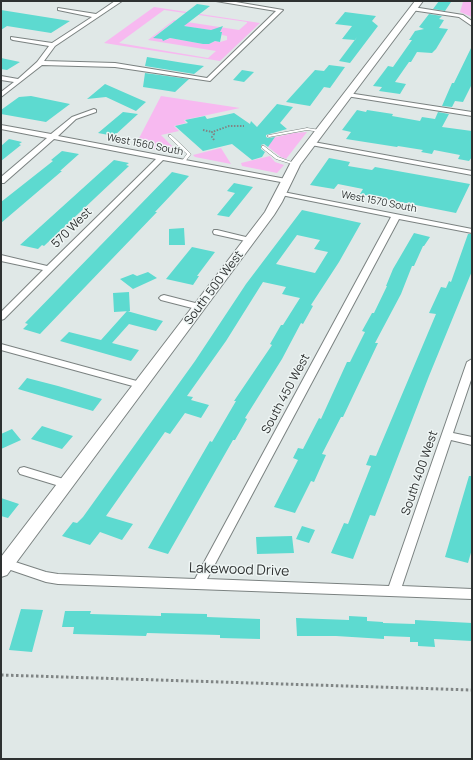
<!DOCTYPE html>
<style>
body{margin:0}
#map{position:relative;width:473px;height:760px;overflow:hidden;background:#e0e8e7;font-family:Manrope,sans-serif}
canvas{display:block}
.frame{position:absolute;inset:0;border:2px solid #2e3131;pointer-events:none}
</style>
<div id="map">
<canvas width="473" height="760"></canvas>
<div class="frame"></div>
</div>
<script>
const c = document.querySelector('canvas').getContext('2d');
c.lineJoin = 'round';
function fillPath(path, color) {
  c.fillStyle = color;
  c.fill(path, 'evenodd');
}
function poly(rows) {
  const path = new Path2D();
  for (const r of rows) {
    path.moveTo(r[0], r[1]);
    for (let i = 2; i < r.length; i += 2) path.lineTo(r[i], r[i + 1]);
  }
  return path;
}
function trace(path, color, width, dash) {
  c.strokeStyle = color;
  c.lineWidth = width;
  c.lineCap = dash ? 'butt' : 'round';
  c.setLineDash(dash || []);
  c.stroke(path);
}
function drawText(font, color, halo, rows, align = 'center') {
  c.font = font + ' Manrope,sans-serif';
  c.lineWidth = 3;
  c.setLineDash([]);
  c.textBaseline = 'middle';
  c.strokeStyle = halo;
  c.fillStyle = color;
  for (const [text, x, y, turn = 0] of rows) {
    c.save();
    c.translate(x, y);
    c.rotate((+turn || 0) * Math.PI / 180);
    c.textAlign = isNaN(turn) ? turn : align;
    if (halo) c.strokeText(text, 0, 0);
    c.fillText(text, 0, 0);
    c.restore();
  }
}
const green = poly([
 [454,1,472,1,472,17,460,12,463,2],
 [154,7,260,23,220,61,104,43],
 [164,10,247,22,247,23,239,30,174,20,148,40,216,51,208,58,119,43],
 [173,22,186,24,184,26,222,32,222,35,227,36,227,40,220,42,215,41,209,44,203,44,170,38,167,40,154,37],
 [161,96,240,108,184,120,186,123,174,126,179,131,161,135,180,154,135,146],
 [307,132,286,159,281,157,268,147,272,138,294,133],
 [221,148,231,164,195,157,193,155],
 [270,156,275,162,284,165,277,173,242,166,241,163]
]);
const building = poly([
 [439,1,443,1,451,2,445,11,433,9],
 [197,4,210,6,184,26,211,30,223,26,220,32,222,32,220,42,215,41,209,44,203,44,170,38,163,41,162,39,153,38],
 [1,10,70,21,51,33,7,26,1,30],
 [345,12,376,16,372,21,378,26,350,63,339,61,357,37,355,40,342,39,352,26,335,24],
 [429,14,442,16,439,19,444,20,439,28,448,29,436,49,432,53,417,52,411,62,409,62,395,82,406,84,400,94,379,91,382,87,373,86,388,66,393,67,412,40,409,40,415,31,424,29,419,27],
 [472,46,472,84,463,102,455,101,452,107,442,106,452,83,454,83],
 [147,57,184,63,204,66,194,74,145,66],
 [1,58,20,62,7,70,1,69],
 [329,65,345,67,330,88,324,87,310,106,286,102,315,70,324,71],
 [242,70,254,72,244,82,233,80],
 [145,73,189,79,175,92,143,87],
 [105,84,146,102,136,111,106,97,87,99],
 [31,96,70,104,46,122,1,114,1,110,19,97],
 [277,104,293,107,280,123,287,129,266,135,266,137,268,138,275,137,268,147,264,144,261,145,261,149,265,152,262,157,252,160,232,144,203,151,175,126,188,123,185,120,205,116,207,119,234,113,250,124,251,121,257,127],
 [357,110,366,112,367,110,393,114,392,116,420,121,422,117,435,119,438,112,449,114,442,127,472,131,472,157,469,161,458,159,460,155,434,150,432,154,421,152,423,150,398,146,397,147,346,139,351,132,342,130],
 [123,112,138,114,114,136,98,133],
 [9,139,22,142,19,144,21,145,1,161,1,146],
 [62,151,79,154,60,171,62,171,1,223,1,202,53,161,51,160],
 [329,158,350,162,348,166,372,170,375,167,470,184,456,213,360,194,363,189,338,184,334,189,310,185],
 [114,160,129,163,126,165,129,166,44,246,42,245,38,249,20,245],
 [172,172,189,176,155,212,157,212,40,334,23,329,28,324,25,323],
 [234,183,253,187,229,217,217,215,235,193,227,191],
 [302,210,361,223,339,262,311,305,313,306,303,324,301,323,282,359,245,418,247,419,235,440,233,440,168,554,148,548,210,441,212,442,236,401,234,401,272,345,270,344,281,325,283,325,300,298,282,294,286,287,263,282,226,341,187,396,193,397,191,400,209,405,201,418,185,413,170,434,165,432,106,516,133,524,122,540,100,532,90,545,62,536,73,522,77,523,83,517,195,361,246,284],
 [297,235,320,240,314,249,328,252,315,273,276,264],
 [184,228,185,245,169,245,169,229],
 [414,233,430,237,424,246,423,246,414,266,412,266,401,294,375,343,378,343,343,417,341,417,322,454,326,455,314,482,311,481,295,513,274,507,298,460,293,458,298,448,303,449,319,418,321,419,347,362,350,362,365,332,362,331,372,313,374,313,387,286,386,286,393,269],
 [468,234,472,234,472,271,429,376,375,516,370,515,353,559,331,553,344,523,348,524,371,466,366,465,370,455,376,456,436,314,429,313,441,287,446,288,449,281,451,282],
 [192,247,215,252,197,276,199,276,193,285,166,279],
 [148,272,157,278,133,289,120,279,133,274,137,276],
 [129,292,130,311,114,312,113,293],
 [127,311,163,321,156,331,129,324,112,343,139,350,131,361,60,341,69,332,101,340],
 [27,378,58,386,102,399,93,411,18,389],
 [42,426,73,436,62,449,31,439],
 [12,429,21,440,1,449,1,434],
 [469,476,472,476,472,549,468,563,445,557],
 [1,498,19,504,8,518,1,516],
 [302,526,315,530,309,543,296,539],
 [292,536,294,553,257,554,256,537],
 [21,609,43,610,32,652,9,650],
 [65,611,91,611,90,614,161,616,161,613,207,614,207,617,260,619,260,639,220,638,220,635,147,633,146,636,73,634,74,627,62,627],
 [349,616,367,617,367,621,383,622,383,623,415,624,415,620,472,623,472,641,434,639,435,647,418,646,418,642,410,642,410,637,384,636,384,639,336,636,297,636,296,618,349,620]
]);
const pathFar1 = poly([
 [203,130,212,132],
 [214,140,212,137,214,134,212,132,229,126,244,126]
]);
const path = poly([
 [1,675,472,690]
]);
const lane = poly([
 [307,128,320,130,322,131,320,132,307,130,269,137,267,136,269,135,307,128],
 [169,135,171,135,191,154,184,163,182,163,181,162,187,154,169,137,169,135],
 [262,146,264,146,278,157,297,164,295,165,276,159,262,148,262,146]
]);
const street = poly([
 [115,1,122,1,55,46,44,61,115,63,207,78,276,11,216,1,230,1,283,10,210,81,115,67,42,65,1,97,1,92,14,82,1,80,1,76,18,79,37,62,49,46,13,40,11,39,11,37,52,43,92,17,58,10,58,8,96,14,115,1],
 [413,7,463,15,472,21,472,26,459,17,411,10,410,9,413,7],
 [348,93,472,112,472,116,346,96,345,95,348,93],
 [94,109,96,110,96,112,76,119,58,136,286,179,290,181,286,183,163,160,4,319,1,320,1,312,43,270,1,261,1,255,47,266,156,159,54,139,4,183,1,183,1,177,47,138,1,129,1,125,51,134,72,117,94,109],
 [308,141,472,171,472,175,311,145,307,143,308,141],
 [278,191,472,229,472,233,399,219,207,579,389,586,467,362,472,359,472,377,453,433,472,437,472,445,451,440,402,586,472,589,472,599,58,584,46,582,2,567,1,562,6,559,46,572,58,574,195,579,391,217,281,195,278,195,278,191],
 [214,230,217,230,250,238,254,240,250,242,214,234,213,232,214,230],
 [164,295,203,305,205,307,200,310,161,300,159,298,161,296,164,295],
 [1,344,144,383,145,385,140,388,1,350,1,344],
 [24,467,70,481,72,484,70,487,66,488,20,474,18,471,20,468,24,467]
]);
const secondary = poly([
 [415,1,423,1,300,165,282,202,274,215,7,575,1,577,1,557,265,212,291,162,415,1]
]);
const farStreetnames = [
 ["West 1560 South",145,145,11],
 ["West 1570 South",379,202,11]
];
const streetNames = [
 ["570 West",72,228,-45],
 ["South 500 West",214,288,-53],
 ["South 450 West",286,394,-62],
 ["South 400 West",420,473,-71]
];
const nearStreetnames = [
 ["Lakewood Drive",239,570,2]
];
fillPath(green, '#f7b9f0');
fillPath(building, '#5ddad0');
trace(lane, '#7b8281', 1);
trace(street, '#7b8281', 2);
trace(secondary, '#7b8281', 2);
trace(pathFar1, '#808585', 2, [1.5, 1.5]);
trace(path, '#808585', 3, [2.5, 2.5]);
fillPath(lane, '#fff');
fillPath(street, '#fff');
fillPath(secondary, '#fff');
drawText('10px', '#2e3131', '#eef5f4', farStreetnames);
drawText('12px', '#2e3131', '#eef5f4', streetNames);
drawText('14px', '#2e3131', '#eef5f4', nearStreetnames);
</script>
